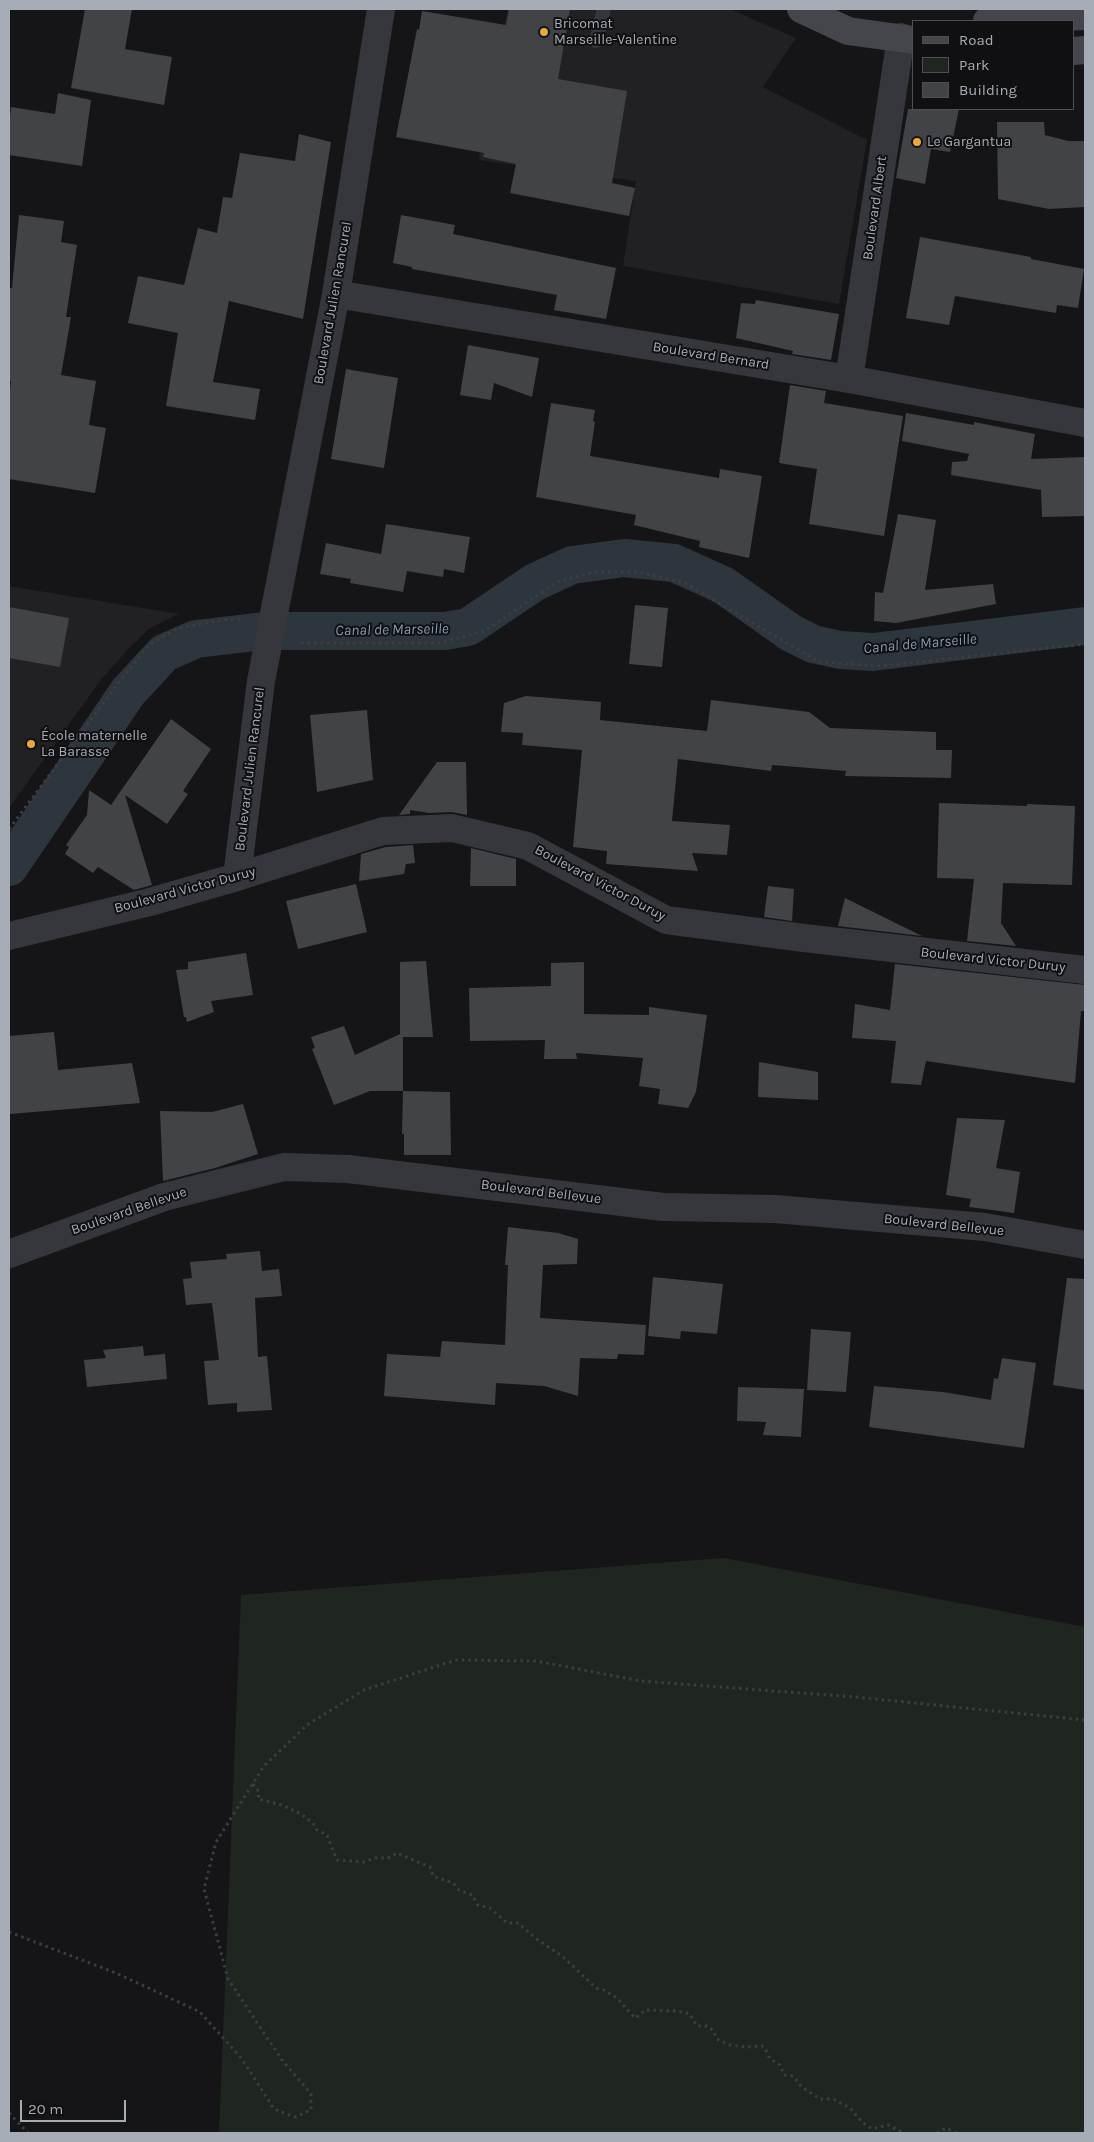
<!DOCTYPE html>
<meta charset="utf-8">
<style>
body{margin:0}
#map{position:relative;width:1094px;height:2142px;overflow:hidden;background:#151517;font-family:Karla,sans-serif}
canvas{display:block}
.frame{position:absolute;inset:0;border:10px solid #a7adb6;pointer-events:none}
.legend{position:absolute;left:912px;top:20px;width:162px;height:90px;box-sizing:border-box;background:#101012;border:1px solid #4c4f54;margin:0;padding:6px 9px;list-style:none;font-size:15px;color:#a7adb6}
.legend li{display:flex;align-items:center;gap:10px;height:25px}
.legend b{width:25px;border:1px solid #4c4f54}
.scale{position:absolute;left:20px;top:2100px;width:106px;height:22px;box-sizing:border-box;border:2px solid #a7adb6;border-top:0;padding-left:6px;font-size:15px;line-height:18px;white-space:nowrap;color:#a7adb6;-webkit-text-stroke:4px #101012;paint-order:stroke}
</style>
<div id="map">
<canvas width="1094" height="2142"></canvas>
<div class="frame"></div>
<ul class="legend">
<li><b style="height:6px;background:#44464b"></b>Road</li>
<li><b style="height:14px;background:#1f2620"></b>Park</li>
<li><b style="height:14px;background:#414347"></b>Building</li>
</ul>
<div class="scale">20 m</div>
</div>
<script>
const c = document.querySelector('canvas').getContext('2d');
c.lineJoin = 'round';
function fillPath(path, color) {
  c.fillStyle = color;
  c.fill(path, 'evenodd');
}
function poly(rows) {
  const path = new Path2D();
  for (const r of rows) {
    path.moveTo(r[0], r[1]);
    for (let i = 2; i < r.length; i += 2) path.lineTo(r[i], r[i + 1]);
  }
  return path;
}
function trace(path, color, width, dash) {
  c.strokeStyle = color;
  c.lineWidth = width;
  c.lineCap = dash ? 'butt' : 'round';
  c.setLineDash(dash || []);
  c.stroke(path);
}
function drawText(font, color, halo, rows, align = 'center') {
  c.font = font + ' Karla,sans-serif';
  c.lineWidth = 4;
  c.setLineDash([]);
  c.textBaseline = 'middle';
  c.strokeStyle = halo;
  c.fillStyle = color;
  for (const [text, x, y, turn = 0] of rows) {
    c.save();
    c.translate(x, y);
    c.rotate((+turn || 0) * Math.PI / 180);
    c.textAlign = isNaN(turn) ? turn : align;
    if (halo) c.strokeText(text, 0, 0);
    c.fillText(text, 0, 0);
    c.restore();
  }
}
const built = poly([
 [508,9,730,9,796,38,763,87,867,140,839,304,623,266,636,181,479,160],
 [9,586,179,614,150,628,128,649,100,681,9,808]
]);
const green = poly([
 [724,1558,1085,1627,1085,2133,219,2133,241,1595]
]);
const canal = poly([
 [9,867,128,692,164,653,196,639,264,631,445,631,468,627,535,582,572,565,624,558,674,563,723,585,791,633,813,644,840,650,873,652,1085,626]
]);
const building = poly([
 [85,9,132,9,125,49,172,57,164,105,71,88],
 [509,9,570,9,558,79,627,91,612,183,635,188,629,216,510,193,516,164,483,157,484,153,396,137,417,29,419,30,422,11,506,25],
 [58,93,91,100,82,166,9,155,9,125,11,107,55,114],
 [908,109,959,109,950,152,931,149,925,184,896,178],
 [997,122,1044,122,1045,135,1068,141,1085,141,1085,207,1049,209,998,199],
 [299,134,331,142,303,319,229,301,213,382,260,389,255,420,166,406,178,333,128,323,138,276,184,285,198,228,217,233,223,197,232,198,240,153,295,161],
 [19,215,64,221,61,242,77,245,66,317,71,317,61,375,96,381,89,425,106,428,95,493,9,479,9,396,11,381,9,381,9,288,12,288],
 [401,215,455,225,453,234,616,268,606,319,554,310,557,295,412,269,412,267,393,263],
 [920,237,1031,257,1031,259,1084,269,1078,308,1057,305,1056,313,955,296,949,325,906,318],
 [756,300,839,314,831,360,792,354,793,351,736,338,741,303,755,304],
 [468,345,539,358,532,397,494,383,491,400,460,395],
 [346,369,398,378,384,468,331,459],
 [790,385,826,391,824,403,903,416,884,536,809,524,817,469,779,463],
 [551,403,595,410,593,421,595,422,590,456,719,478,720,469,762,476,749,558,699,547,700,541,634,525,636,515,536,497],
 [906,413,974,425,974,422,1035,434,1031,459,1085,457,1085,516,1042,517,1041,490,951,475,952,462,967,461,969,454,902,441],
 [898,514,936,520,925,590,993,584,996,604,896,623,874,621,875,592,883,593],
 [386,524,470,537,464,573,444,569,443,577,407,571,403,592,350,583,351,579,320,574,326,543,381,554],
 [635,605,668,608,662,667,629,664],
 [9,607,69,618,60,667,9,658],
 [526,696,601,702,600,720,707,731,711,700,809,712,830,728,936,732,936,750,952,750,951,778,845,776,846,771,772,765,771,771,678,759,672,821,730,825,727,855,692,853,698,871,606,864,607,851,573,847,582,750,522,745,523,733,501,732,504,703],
 [367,710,373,780,317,792,310,715],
 [171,719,211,749,183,791,188,794,167,824,125,795,152,885,134,890,98,867,93,873,65,854,69,847,66,845,87,815,89,790,111,805],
 [437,762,466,762,467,815,452,812,429,813,410,810,410,814,399,815],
 [939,803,1027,806,1027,804,1075,806,1072,885,1003,883,1001,923,1016,946,967,941,974,879,937,878],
 [413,845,415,863,406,864,404,874,359,881,361,854,386,847],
 [471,848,516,859,516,886,470,886],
 [356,884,367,932,298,949,286,901],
 [768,886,794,889,792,921,764,917],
 [845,898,922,936,838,926],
 [246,953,253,995,211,1001,214,1012,187,1022,186,1017,184,1017,176,970,188,969,188,962],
 [426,961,433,1037,403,1037,403,1091,370,1091,334,1105,312,1049,315,1048,311,1037,344,1026,355,1055,400,1034,400,962],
 [584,962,584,1014,649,1015,649,1007,707,1015,696,1092,688,1108,658,1104,660,1089,639,1086,643,1058,576,1053,577,1059,544,1059,545,1040,470,1041,469,988,551,986,551,963],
 [895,964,1085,985,1085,1011,1081,1011,1075,1083,926,1061,921,1085,891,1083,896,1041,852,1038,855,1004,890,1010],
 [54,1032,58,1070,132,1063,140,1103,10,1114,9,1036],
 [759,1062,818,1072,818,1100,758,1097],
 [403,1091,450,1092,451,1155,404,1155,404,1134,402,1134],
 [243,1104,258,1154,215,1168,163,1181,160,1111,212,1112],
 [957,1118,1005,1120,996,1168,1020,1172,1014,1213,969,1207,971,1199,946,1195],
 [508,1227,558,1233,578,1239,577,1264,543,1265,540,1318,646,1325,644,1355,618,1354,617,1359,580,1358,578,1396,544,1386,496,1383,495,1405,384,1396,387,1354,440,1357,442,1341,505,1345,508,1265,505,1265],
 [260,1251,262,1271,279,1269,282,1296,255,1298,258,1357,267,1356,272,1410,237,1412,237,1403,208,1405,204,1361,219,1360,212,1303,186,1305,183,1279,192,1278,190,1262,227,1259,226,1254],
 [653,1277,723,1284,717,1334,681,1331,680,1339,648,1336],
 [1067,1278,1085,1279,1085,1390,1053,1385],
 [811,1329,851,1332,846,1392,807,1390],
 [143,1346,144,1356,165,1354,167,1379,87,1387,84,1360,106,1358,103,1350],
 [1002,1358,1036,1363,1024,1448,869,1427,874,1386,943,1392,991,1400,994,1378,998,1379],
 [738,1387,804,1389,801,1437,763,1435,766,1422,737,1421]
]);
const path = poly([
 [301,643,439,643,485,631,557,582,593,572,638,572,685,583,819,662,883,666,1085,644],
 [9,829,120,681,150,644,179,628,221,620,241,619],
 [253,1784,259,1792,258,1799,282,1805,301,1814,313,1823,317,1830,327,1835,337,1860,364,1862,375,1858,388,1858,397,1853,430,1867,433,1876,453,1883,459,1890,472,1895,478,1905,490,1908,507,1923,518,1923,538,1940,562,1956,596,1988,604,1990,617,1998,635,2018,640,2015,645,2010,678,2011,690,2014,697,2026,707,2026,713,2030,717,2039,730,2045,747,2047,762,2046,765,2048,770,2059,780,2065,784,2075,793,2076,802,2087,820,2099,833,2099,850,2108,862,2122,872,2129,888,2125,904,2133],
 [9,1932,116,1973,200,2012,242,2059,274,2109,295,2117,311,2110,311,2094,282,2060,228,1979,204,1889,216,1842,264,1766,307,1725,364,1690,456,1660,536,1661,641,1681,855,1697,1085,1720],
 [9,2113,28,2133],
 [937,2133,946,2128,957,2133]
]);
const service = poly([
 [596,41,604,9]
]);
const minor = poly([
 [336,294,849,379,1085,423],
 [849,379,901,37],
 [237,877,261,681,336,294,381,9],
 [9,936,150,902,237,877,383,831,452,828,528,846,666,920,804,938,1085,970],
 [9,1254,164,1197,284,1167,348,1169,663,1207,775,1209,985,1227,1085,1245]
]);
const secondary = poly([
 [801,9,848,31,913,40],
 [987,21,1085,16],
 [1073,51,1085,50]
]);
const markers = [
 [544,32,5,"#eea636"],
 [917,142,5,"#eea636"],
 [31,744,5,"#eea636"]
];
const poiNames = [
 ["Bricomat",554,24],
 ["Marseille-Valentine",554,40],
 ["Le Gargantua",927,142],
 ["École maternelle",41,736],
 ["La Barasse",41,752]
];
const streetNames = [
 ["Boulevard Albert",875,208,-82],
 ["Boulevard Julien Rancurel",333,303,-80],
 ["Boulevard Bernard",711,356,9],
 ["Boulevard Julien Rancurel",250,769,-83],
 ["Boulevard Victor Duruy",600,883,28],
 ["Boulevard Victor Duruy",185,890,-15],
 ["Boulevard Victor Duruy",993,960,6],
 ["Boulevard Bellevue",541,1192,7],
 ["Boulevard Bellevue",129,1211,-19],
 ["Boulevard Bellevue",944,1225,6]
];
const waterNames = [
 ["Canal de Marseille",392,630,-1],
 ["Canal de Marseille",920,644,-5]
];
fillPath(built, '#212124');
fillPath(green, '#1f2620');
trace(canal, '#2d363c', 38);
fillPath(building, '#414347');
trace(path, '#3c3e43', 3, [2.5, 4]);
trace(service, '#36373c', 14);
trace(minor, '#36373c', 28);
trace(secondary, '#44464b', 28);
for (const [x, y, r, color] of markers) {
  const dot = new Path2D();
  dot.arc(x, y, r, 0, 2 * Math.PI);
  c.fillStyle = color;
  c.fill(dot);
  trace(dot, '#101012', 2);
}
drawText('14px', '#a7adb6', '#101012', poiNames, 'left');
drawText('14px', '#a7adb6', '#101012', streetNames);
drawText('italic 15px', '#7f9cb1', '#101012', waterNames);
</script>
